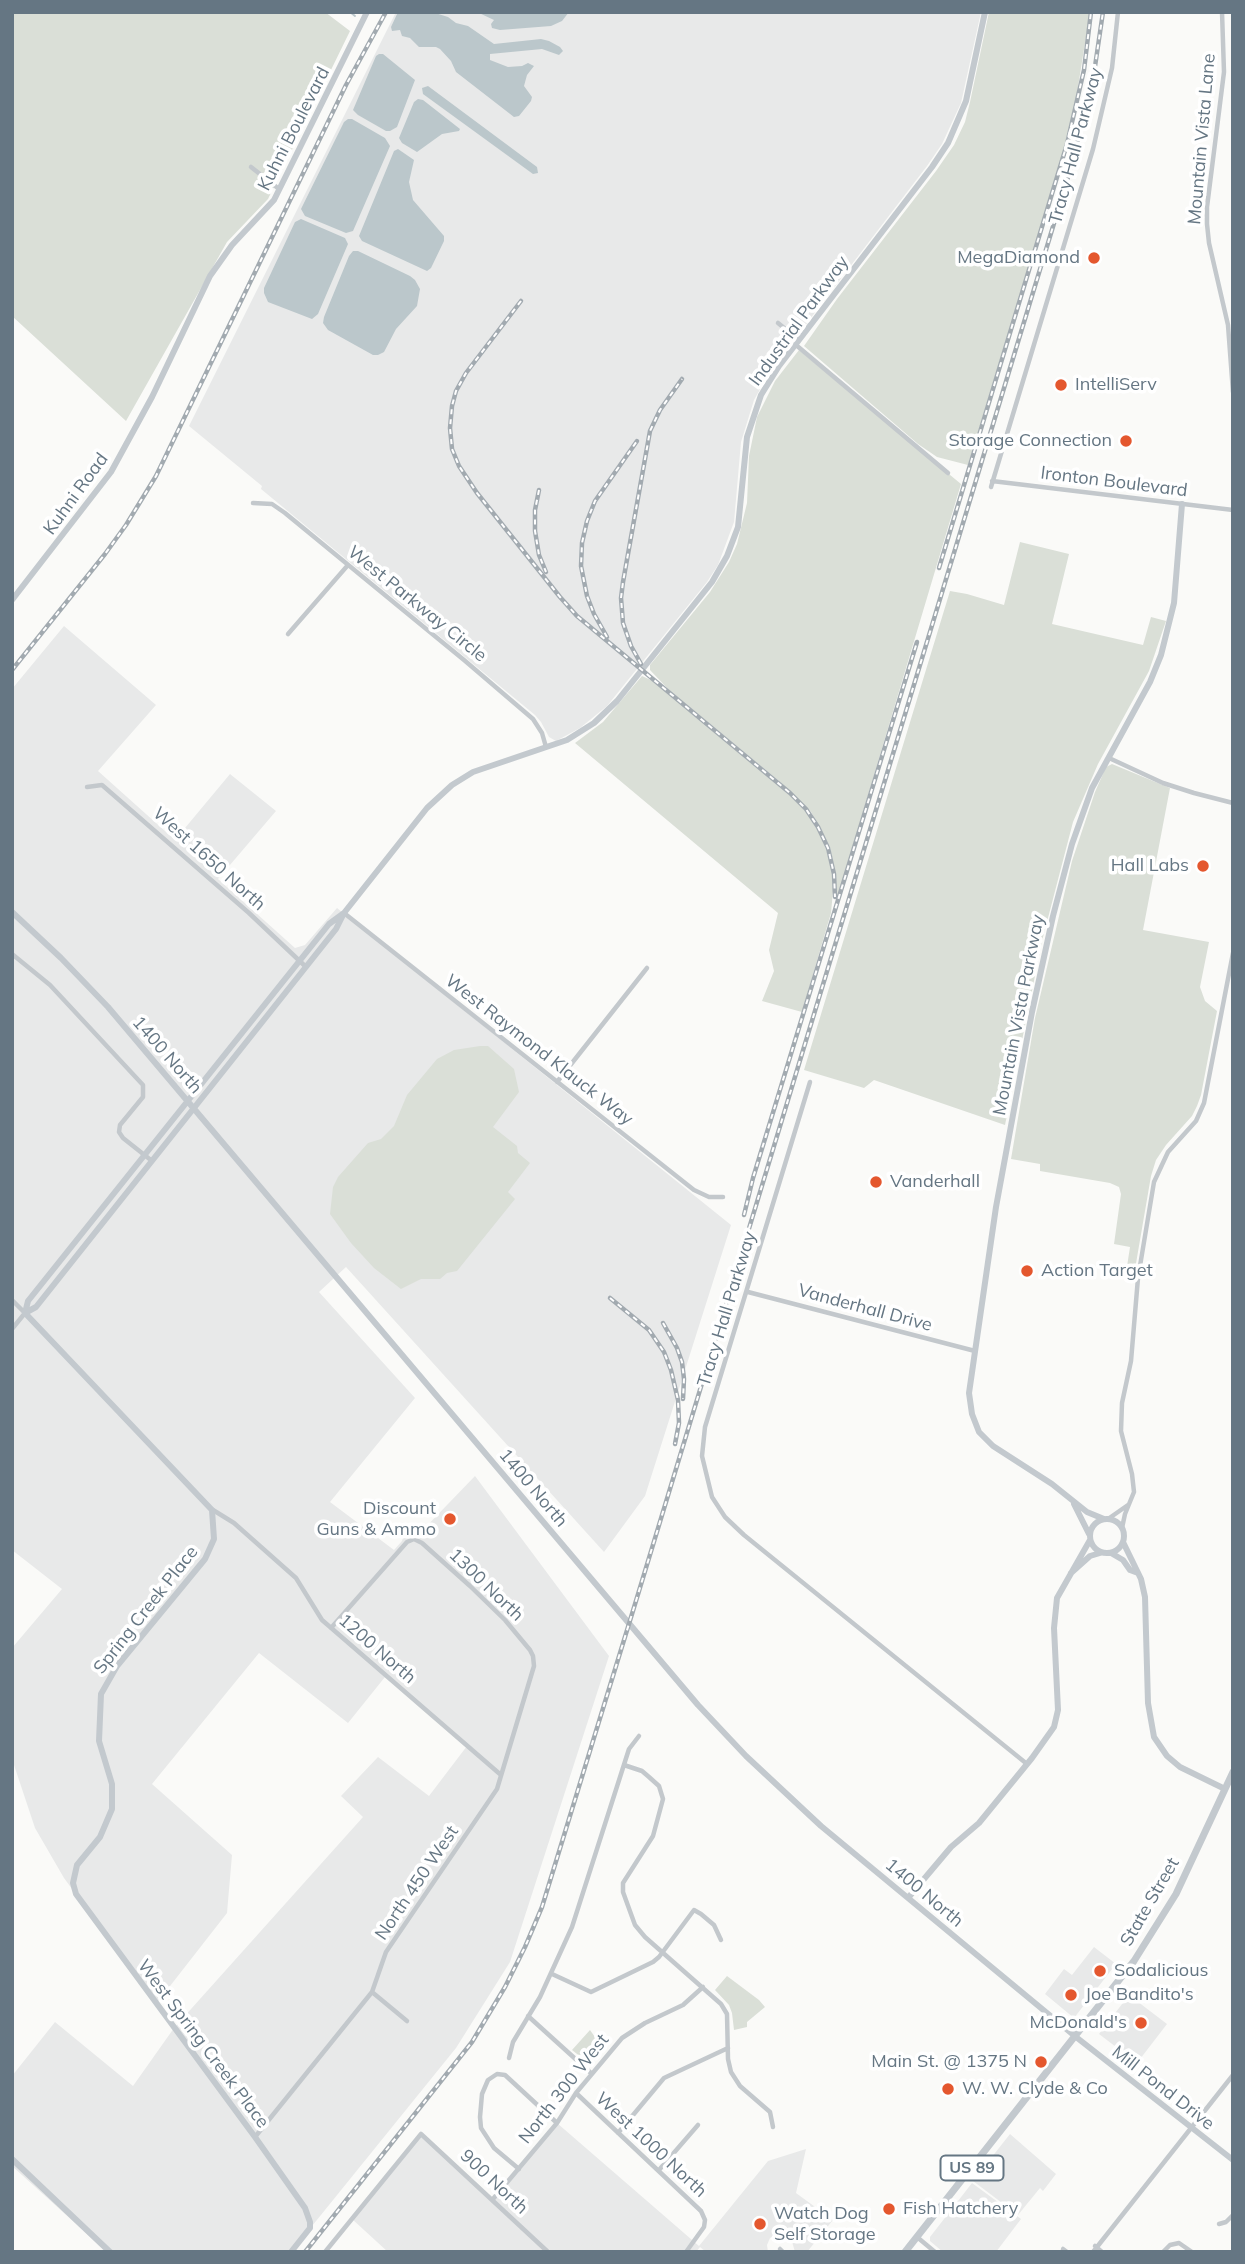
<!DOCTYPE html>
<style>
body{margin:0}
#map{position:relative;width:1245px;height:2264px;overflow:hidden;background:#fafaf8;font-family:Mulish,sans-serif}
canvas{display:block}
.frame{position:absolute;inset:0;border:14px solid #657683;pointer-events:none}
</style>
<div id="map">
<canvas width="1245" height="2264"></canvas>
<div class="frame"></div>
</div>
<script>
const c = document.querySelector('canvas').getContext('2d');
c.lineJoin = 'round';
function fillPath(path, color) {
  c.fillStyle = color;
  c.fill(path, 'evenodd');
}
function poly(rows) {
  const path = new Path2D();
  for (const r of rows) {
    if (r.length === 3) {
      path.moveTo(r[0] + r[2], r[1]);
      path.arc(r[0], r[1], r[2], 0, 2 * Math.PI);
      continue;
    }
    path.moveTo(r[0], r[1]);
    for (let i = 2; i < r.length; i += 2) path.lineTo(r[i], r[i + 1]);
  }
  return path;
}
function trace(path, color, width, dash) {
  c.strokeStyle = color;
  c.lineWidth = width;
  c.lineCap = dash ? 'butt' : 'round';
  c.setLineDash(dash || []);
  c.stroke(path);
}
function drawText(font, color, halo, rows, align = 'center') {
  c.font = font + ' Mulish,sans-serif';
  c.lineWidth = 7;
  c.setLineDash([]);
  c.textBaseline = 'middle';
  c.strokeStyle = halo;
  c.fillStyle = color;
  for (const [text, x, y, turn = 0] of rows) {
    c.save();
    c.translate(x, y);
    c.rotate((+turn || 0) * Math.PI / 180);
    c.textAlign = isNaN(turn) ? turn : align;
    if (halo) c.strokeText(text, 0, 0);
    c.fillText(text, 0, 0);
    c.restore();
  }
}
const built = poly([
 [396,12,981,12,961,103,942,144,927,166,771,370,754,400,741,442,734,522,718,565,707,582,607,706,580,728,556,741,549,737,541,722,535,715,261,489,262,486,189,426],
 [64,626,156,705,98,771,175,840,230,774,276,811,218,879,295,948,305,945,337,908,731,1225,645,1496,604,1552,346,1267,319,1292,415,1398,330,1502,394,1550,402,1541,405,1531,414,1529,420,1533,475,1476,609,1656,510,1962,456,2048,291,2252,107,2252,12,2166,12,2076,55,2022,133,2086,174,2028,363,1817,341,1796,378,1757,429,1796,467,1746,385,1677,348,1723,259,1653,152,1784,232,1855,227,1913,156,2004,64,1878,35,1828,12,1759,12,1648,62,1589,12,1550,12,689],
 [1094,1947,1116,1964,1074,2018,1045,1994,1064,1969,1072,1975],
 [1129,1995,1167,2024,1137,2063,1099,2034],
 [557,2123,699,2246,768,2161,806,2149,796,2193,833,2220,807,2252,795,2252,791,2238,779,2234,770,2238,767,2245,768,2252,706,2252,700,2247,696,2252,388,2252,352,2219,421,2134,493,2199],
 [1010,2134,1056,2174,1043,2191,1040,2188,1018,2215,973,2181],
 [972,2183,1021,2219,996,2252,943,2252,930,2241,930,2237]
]);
const green = poly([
 [12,12,325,12,350,31,268,199,227,242,126,421,12,316],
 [989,12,1090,12,1076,99,1062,156,968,465,937,457,918,444,804,346,837,299,936,171,954,145,965,122,970,102],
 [799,350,961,484,837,899,835,871,830,847,811,812,779,781,670,691,650,670,650,665,710,592,729,562,737,544,747,503,749,456,757,417,775,381],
 [1020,542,1069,554,1052,624,1143,645,1151,617,1166,621,1149,671,1098,764,1073,822,1042,941,1005,1125,874,1080,864,1088,804,1070,950,591,967,594,1004,605],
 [642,676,653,681,796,800,812,818,825,845,832,871,833,891,831,913,802,1012,762,1001,774,971,769,950,778,913,575,743,603,722],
 [1112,764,1170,788,1143,930,1209,942,1200,987,1205,1001,1217,1011,1201,1095,1197,1106,1192,1116,1166,1145,1156,1160,1151,1176,1134,1275,1126,1273,1130,1247,1114,1244,1121,1194,1119,1187,1110,1183,1040,1171,1040,1164,1011,1159,1035,1018,1072,861,1095,792,1106,767],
 [480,1046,488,1046,514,1069,519,1092,493,1127,517,1146,518,1153,530,1163,508,1192,515,1199,457,1271,447,1273,440,1279,421,1279,401,1289,374,1268,351,1243,330,1214,333,1187,338,1177,368,1143,381,1139,394,1126,407,1095,437,1059,454,1050],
 [727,1976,759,2000,765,2007,747,2022,747,2027,734,2030,732,2013,729,2005,715,1990],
 [590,2030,604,2050,591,2065,572,2050]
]);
const water = poly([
 [398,12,432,12,448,17,456,23,468,26,494,44,541,39,549,41,560,47,563,51,559,55,542,49,490,54,490,60,508,67,522,66,528,63,534,66,527,75,524,86,532,97,531,101,519,116,514,117,456,72,451,61,440,49,436,47,419,47,410,38,402,36,400,30,392,31,391,27],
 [477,12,569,12,562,21,551,26,500,30,492,28,491,24,494,20],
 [379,54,383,54,415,80,397,127,390,131,386,131,358,115,353,110,376,56],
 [428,86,537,167,538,173,533,174,423,94,422,88],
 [418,99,423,100,460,129,459,131,442,134,417,152,402,143,399,138,414,102],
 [352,119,385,138,390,146,353,231,346,233,305,216,301,209,344,122,348,119],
 [398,149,414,160,409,182,413,200,444,236,444,241,431,268,427,271,362,241,359,236,394,151],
 [301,219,345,238,348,244,318,314,312,319,268,302,264,293,264,288,295,222],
 [353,251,358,251,410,276,415,280,420,289,417,306,396,329,384,352,378,355,373,355,328,330,323,323,324,317,349,256]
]);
const stream = poly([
 [350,12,355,16]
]);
const street = poly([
 [1222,12,1224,72,1207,207,1207,224,1209,243,1228,325,1233,392],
 [251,167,279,189],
 [778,323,799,340],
 [796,345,948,473],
 [992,481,1233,510],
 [991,487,1093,149,1112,68,1118,12],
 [253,503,272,504,285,513,464,660,533,719,542,733,546,747],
 [288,634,348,565],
 [1109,758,1163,783,1194,793,1233,803],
 [87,787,102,785,249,913,306,967],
 [344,913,694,1190,709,1197,723,1197],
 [12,954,50,985,143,1085,143,1097,120,1125,119,1132,123,1138,152,1161],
 [557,1082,647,968],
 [810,1082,705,1427,702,1456,712,1497,725,1517,744,1535,1027,1764],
 [748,1292,975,1351],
 [12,1300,25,1313,12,1329],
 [213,1510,234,1523,296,1578,322,1620,501,1775],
 [1108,1519,1128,1505],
 [1122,1528,1125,1514,1134,1492,1132,1474,1121,1431,1122,1403,1131,1361,1138,1278,1154,1182,1168,1152,1196,1121,1204,1103,1233,953],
 [624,1765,642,1771,649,1777,659,1786,663,1799,653,1836,623,1883,623,1892,635,1925,645,1937,721,2004,727,2014,728,2059,731,2072,740,2086,770,2112,773,2127],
 [552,1974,591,1992,653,1962,659,1957,694,1910,701,1914,714,1925,721,1940],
 [372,1992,407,2021],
 [528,2016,592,2074],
 [509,2058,513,2042,540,1997,572,1927,629,1749,639,1736],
 [576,2093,701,2211,705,2220,704,2227,686,2252],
 [618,2133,664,2078,728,2048],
 [255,2137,372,1992,386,1952,497,1789,534,1666,533,1656,530,1650,505,1620,470,1586,422,1543,414,1539,407,1542,331,1628],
 [519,2169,494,2148,481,2128,480,2117,482,2094,488,2080,497,2074,505,2075,557,2123],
 [659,2170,698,2125],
 [493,2199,557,2123,576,2093,622,2038,645,2023,683,2005,703,1987],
 [1219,2224,1226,2222,1233,2215],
 [917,2237,935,2252],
 [1095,2246,1102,2252],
 [780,2249,783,2252],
 [1063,2249,1067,2252],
 [325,2252,421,2134,548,2252],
 [1093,2252,1233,2075],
 [1163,2252,1170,2245,1179,2243,1192,2252]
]);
const secondary = poly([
 [12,600,111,472,152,397,210,276,232,245,274,200,367,12],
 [12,912,61,958,108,1007,698,1705,746,1756,821,1826,1076,2037,1233,2160],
 [25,1313,28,1301,329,924,344,913,427,808,452,785,473,772,567,740,594,723,617,701,712,582,727,556,738,527,747,437,761,395,779,366,932,167,948,143,966,101,985,12],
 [25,1313,212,1510,214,1539,205,1559,117,1666,101,1694,99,1741,112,1784,112,1809,100,1837,77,1865,73,1883,76,1894,255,2137,305,2208,310,2222,310,2228,291,2252],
 [25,1313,36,1307,336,929,344,913],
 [1074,1504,1089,1534],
 [1107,1536,17],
 [1104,1519,1087,1512,1052,1484,993,1446,979,1432,972,1414,969,1393,996,1207,1032,1012,1053,916,1072,844,1092,788,1150,682,1161,655,1174,603,1182,504],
 [1123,1542,1141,1579,1145,1597,1148,1703,1154,1737,1167,1756,1180,1767,1225,1789],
 [1111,1553,1123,1560,1130,1570,1138,1573],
 [1071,1573,1090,1556,1100,1553],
 [908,1898,951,1847,979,1823,1032,1758,1054,1727,1058,1710,1054,1628,1057,1598,1090,1540],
 [12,2159,110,2252]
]);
const primary = poly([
 [905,2252,1134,1961,1176,1894,1233,1772]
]);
const rail = poly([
 [521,301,466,373,456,391,452,406,450,428,452,449,459,466,477,493,560,597,577,616,790,793,806,809,818,827,828,848,834,874,835,897],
 [539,490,535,510,535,531,539,555,546,572],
 [939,568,1067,144,1084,70,1091,12],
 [607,637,594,614,587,596,581,566,582,543,587,521,595,501,637,441],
 [641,664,631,646,623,623,621,598,623,582,650,431,660,410,682,379],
 [12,670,105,554,126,525,156,476,346,85,386,12],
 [744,1215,753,1178,917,642],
 [610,1298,649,1330,664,1352,671,1370,678,1400,679,1423,675,1444],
 [663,1323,677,1348,682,1362,684,1379,683,1399],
 [305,2252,472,2042,505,1987,525,1947,542,1907,632,1614,1072,164,1093,80,1103,12]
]);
const markers = [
 [1094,258,7,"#e4572e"],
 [1061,385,7,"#e4572e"],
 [1126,441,7,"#e4572e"],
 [1203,866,7,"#e4572e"],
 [876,1182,7,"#e4572e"],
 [1027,1271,7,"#e4572e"],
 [450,1519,7,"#e4572e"],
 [1100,1971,7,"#e4572e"],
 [1071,1995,7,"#e4572e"],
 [1141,2023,7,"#e4572e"],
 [1041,2062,7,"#e4572e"],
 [948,2089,7,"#e4572e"],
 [889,2209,7,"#e4572e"],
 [760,2224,7,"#e4572e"]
];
const shields = [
 [972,2168,63]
];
const shieldNames = [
 ["US 89",972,2168]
];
const streetNames = [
 ["Kuhni Boulevard",294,129,-63],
 ["Mountain Vista Lane",1202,139,-85],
 ["Tracy Hall Parkway",1076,146,-75],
 ["Industrial Parkway",799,321,-54],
 ["Ironton Boulevard",1114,482,7],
 ["Kuhni Road",76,494,-54],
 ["West Parkway Circle",417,604,39],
 ["West 1650 North",209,859,42],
 ["Mountain Vista Parkway",1019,1015,-79],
 ["West Raymond Klauck Way",539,1050,38],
 ["1400 North",167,1055,49],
 ["Vanderhall Drive",865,1308,15],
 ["Tracy Hall Parkway",727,1309,-73],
 ["1400 North",533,1488,50],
 ["1300 North",486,1585,44],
 ["Spring Creek Place",146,1610,-52],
 ["1200 North",377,1649,41],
 ["North 450 West",417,1883,-56],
 ["1400 North",924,1893,40],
 ["State Street",1150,1902,-60],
 ["West Spring Creek Place",203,2044,53],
 ["Mill Pond Drive",1163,2088,38],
 ["North 300 West",564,2089,-52],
 ["West 1000 North",651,2145,43],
 ["900 North",494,2182,43]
];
const poiNames = [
 ["MegaDiamond",1080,258,"right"],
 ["IntelliServ",1075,385],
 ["Storage Connection",1112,441,"right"],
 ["Hall Labs",1189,866,"right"],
 ["Vanderhall",890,1182],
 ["Action Target",1041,1271],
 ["Discount",436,1509,"right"],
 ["Guns & Ammo",436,1530,"right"],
 ["Sodalicious",1114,1971],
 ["Joe Bandito's",1085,1995],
 ["McDonald's",1127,2023,"right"],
 ["Main St. @ 1375 N",1027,2062,"right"],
 ["W. W. Clyde & Co",962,2089],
 ["Fish Hatchery",903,2209],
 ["Watch Dog",774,2214],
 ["Self Storage",774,2235]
];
fillPath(built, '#e8e9e9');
fillPath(green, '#dadfd7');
fillPath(water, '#bbc7cb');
trace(stream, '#bbc7cb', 2);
trace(street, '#c3c8cc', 4.5);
trace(secondary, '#c3c9ce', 6);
trace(primary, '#c3c9ce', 7);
trace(rail, '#a2aab0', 4.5);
trace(rail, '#fff', 2, [5]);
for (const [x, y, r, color] of markers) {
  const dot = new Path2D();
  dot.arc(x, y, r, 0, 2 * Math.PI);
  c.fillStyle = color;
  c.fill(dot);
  trace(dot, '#fff', 2.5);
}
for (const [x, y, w] of shields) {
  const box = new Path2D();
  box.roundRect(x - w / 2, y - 12.5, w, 25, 5);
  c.fillStyle = '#fff';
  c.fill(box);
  trace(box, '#657683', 2);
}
drawText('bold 16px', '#657683', null, shieldNames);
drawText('18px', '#657683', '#fff', streetNames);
drawText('18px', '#657683', '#fff', poiNames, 'left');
</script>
